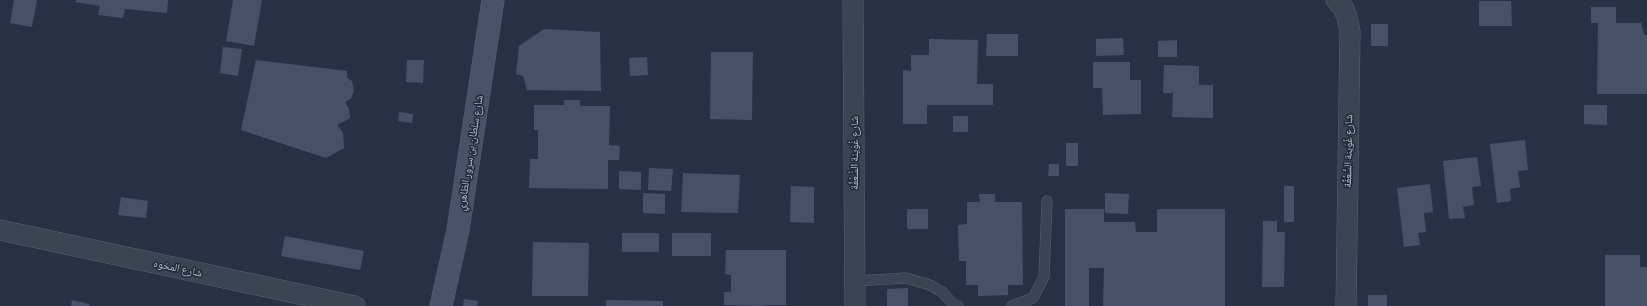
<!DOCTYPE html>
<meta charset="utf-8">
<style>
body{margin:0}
canvas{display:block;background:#253246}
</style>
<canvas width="1647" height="306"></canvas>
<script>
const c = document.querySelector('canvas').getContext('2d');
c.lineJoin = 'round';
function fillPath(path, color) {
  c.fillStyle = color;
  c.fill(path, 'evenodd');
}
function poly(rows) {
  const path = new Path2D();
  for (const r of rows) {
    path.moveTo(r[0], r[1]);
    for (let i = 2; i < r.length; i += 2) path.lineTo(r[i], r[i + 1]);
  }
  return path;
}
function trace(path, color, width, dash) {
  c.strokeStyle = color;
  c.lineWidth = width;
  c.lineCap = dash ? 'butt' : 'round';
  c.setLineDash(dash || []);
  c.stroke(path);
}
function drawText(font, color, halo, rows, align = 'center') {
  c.font = font + ' Commissioner,"Noto Naskh Arabic",sans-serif';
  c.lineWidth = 3;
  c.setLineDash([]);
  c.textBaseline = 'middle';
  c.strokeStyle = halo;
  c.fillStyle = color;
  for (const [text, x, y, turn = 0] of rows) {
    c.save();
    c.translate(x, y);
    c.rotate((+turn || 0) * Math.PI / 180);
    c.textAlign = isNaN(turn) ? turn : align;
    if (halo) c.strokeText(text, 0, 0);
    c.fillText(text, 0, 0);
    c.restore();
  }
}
const building = poly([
 [14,0,37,0,32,27,10,23],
 [76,0,168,0,167,13,125,9,123,18,98,15,100,6,75,2],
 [233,0,262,0,254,46,226,41],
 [1479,1,1511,1,1512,26,1479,26],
 [1591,7,1616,7,1616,23,1641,23,1644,34,1647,35,1647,94,1597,94,1598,23,1591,23],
 [1371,24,1388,24,1388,46,1371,46],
 [544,29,600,32,601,91,527,90,523,76,516,74,519,46],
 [987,34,1018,34,1018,56,986,56],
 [1123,38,1124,55,1096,56,1096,39],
 [929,39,978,40,977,84,993,84,993,105,927,105,927,124,903,124,903,70,911,71,911,55,929,55],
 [1177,40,1177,57,1158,57,1158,41],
 [223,47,242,49,238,76,220,73],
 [711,52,753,52,752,120,710,119],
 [647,57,648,75,630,76,629,58],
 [256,60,347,71,347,78,352,81,354,91,351,99,345,102,349,109,350,118,337,125,343,133,344,148,326,158,241,130],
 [407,60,424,60,423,83,406,82],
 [1093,62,1130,62,1130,80,1141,80,1141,114,1103,115,1102,88,1093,88],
 [1164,65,1199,66,1199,85,1213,85,1213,118,1172,117,1173,93,1163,93],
 [564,100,580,100,580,106,610,106,609,145,620,146,619,160,608,160,608,189,529,188,530,159,538,159,538,130,534,130,534,105,564,105],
 [1584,105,1607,105,1607,125,1584,124],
 [399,112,413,114,412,123,398,121],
 [953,116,968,116,968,132,953,132],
 [1525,140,1528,170,1518,171,1520,187,1510,189,1511,201,1497,203,1490,144],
 [1066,143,1078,143,1078,166,1066,166],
 [1477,157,1481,186,1472,187,1474,205,1463,207,1465,218,1449,219,1443,161],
 [1049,164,1059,164,1059,176,1048,176],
 [649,168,673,169,671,191,648,190],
 [619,171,641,172,641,190,619,189],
 [683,173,740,175,738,213,681,212],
 [1430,184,1433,212,1424,213,1426,232,1418,233,1420,245,1404,247,1397,188],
 [791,186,814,187,814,223,790,222],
 [1284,186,1294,186,1294,222,1284,222],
 [643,193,665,194,665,214,643,213],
 [1105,193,1129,194,1128,214,1105,213],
 [979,194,995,194,995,202,1022,202,1023,285,1008,285,1008,295,978,296,978,285,966,285,966,261,959,261,958,225,967,224,967,202,980,202],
 [121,197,148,201,146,218,118,215],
 [907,209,928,209,928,229,907,229],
 [1065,209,1104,209,1104,222,1135,222,1136,232,1157,232,1157,209,1225,209,1225,306,1103,306,1104,268,1089,268,1089,306,1065,306],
 [1263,221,1277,221,1277,232,1285,232,1284,287,1262,287],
 [622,233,659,233,659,252,622,252],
 [672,233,711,233,711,256,672,256],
 [285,236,364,251,360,270,281,256],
 [533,242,589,243,588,296,532,296],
 [726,250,786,250,786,305,765,305,765,306,724,305,724,292,731,292,731,275,725,274],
 [1605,255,1640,255,1640,267,1647,267,1647,306,1605,306],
 [908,288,908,306,887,306,887,289],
 [1368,295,1387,295,1387,306,1368,306],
 [464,299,478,301,477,306,463,306],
 [72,300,90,304,89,306,71,306],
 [606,300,663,301,663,306,606,306]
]);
const lane = poly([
 [855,281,906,278,930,285,942,292,953,304,958,306],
 [1012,306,1033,298,1044,277,1047,201]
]);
const street = poly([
 [853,0,855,306],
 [1336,0,1343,7,1347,17,1350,32,1346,306],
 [0,230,355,306]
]);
const secondary = poly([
 [441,306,458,230,493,0]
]);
const streetNames = [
 ["شارع غُوَينة السُّعُفَّة",1348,151,-89],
 ["شارع سلطان بن سرور الظاهري",470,153,-81],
 ["شارع غُوَينة السُّعُفَّة",854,153,-90],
 ["شارع المخوه",178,268,12]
];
fillPath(building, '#445169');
trace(lane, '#596272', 11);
trace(street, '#596272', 21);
trace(secondary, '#596272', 23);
trace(lane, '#3a4455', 10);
trace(street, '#3a4455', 20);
trace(secondary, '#485369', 22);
drawText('11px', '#b8c0ce', '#1e293b', streetNames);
</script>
